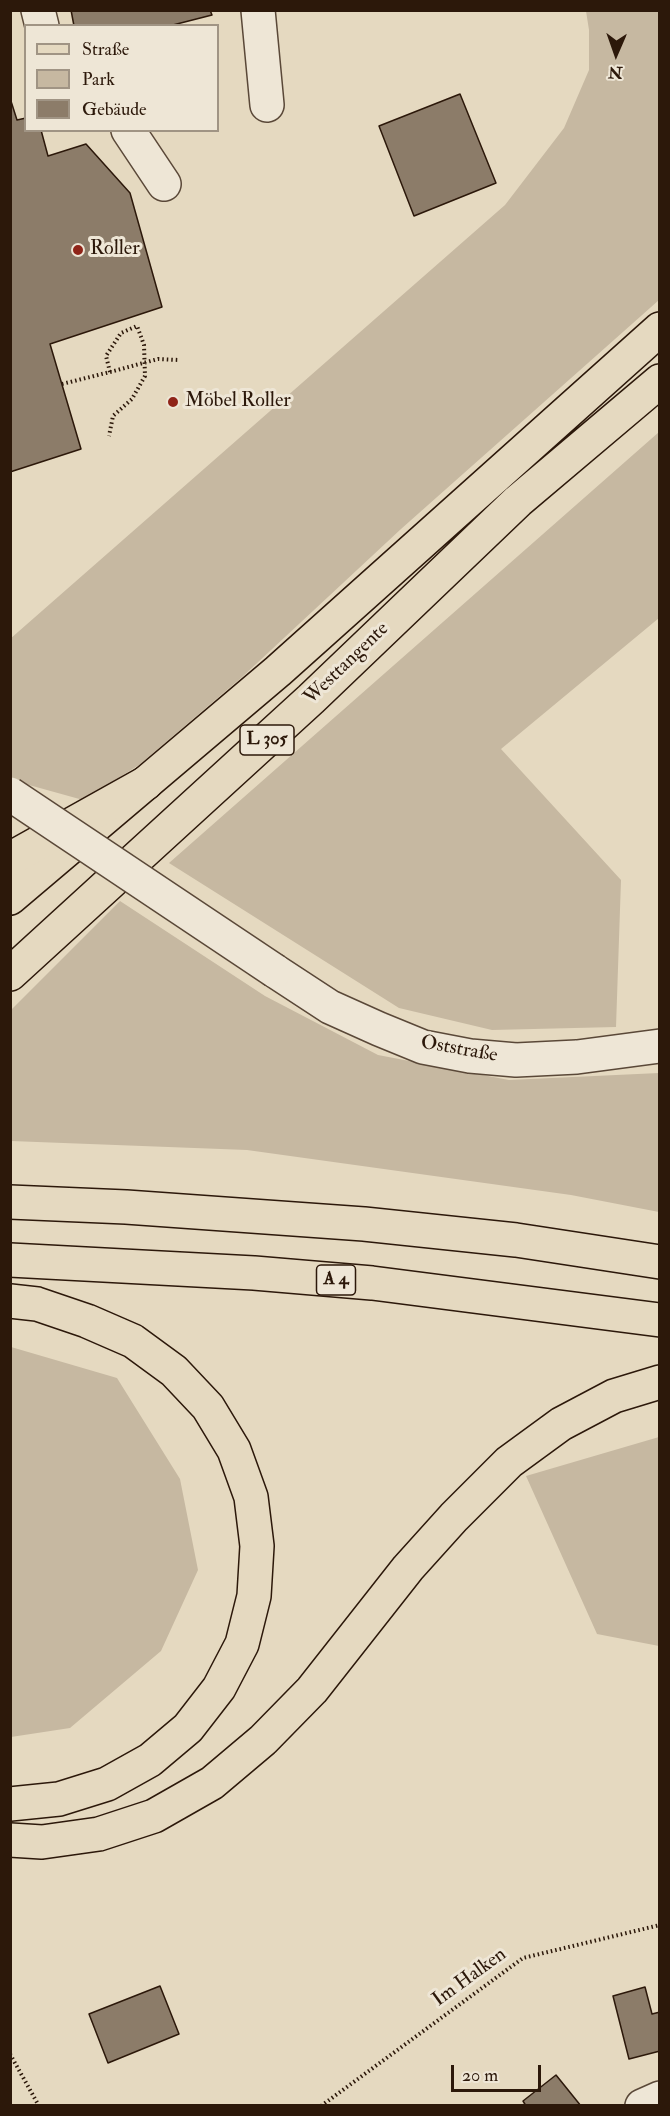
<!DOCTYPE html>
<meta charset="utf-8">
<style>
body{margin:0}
#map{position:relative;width:670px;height:2116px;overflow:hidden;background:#e5d9c0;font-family:"IM FELL Double Pica",serif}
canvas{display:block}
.frame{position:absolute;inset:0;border:12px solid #2c180a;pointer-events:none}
.legend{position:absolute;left:24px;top:24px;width:195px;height:108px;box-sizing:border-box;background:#eee6d6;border:2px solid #a09484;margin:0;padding:8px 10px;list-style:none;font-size:18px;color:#2c180a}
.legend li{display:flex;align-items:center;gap:12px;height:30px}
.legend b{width:30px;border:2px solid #a09484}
.north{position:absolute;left:586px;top:24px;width:60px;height:60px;-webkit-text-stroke:4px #eee6d6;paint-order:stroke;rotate:182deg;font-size:16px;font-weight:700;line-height:24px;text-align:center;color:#2c180a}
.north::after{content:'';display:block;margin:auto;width:21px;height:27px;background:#2c180a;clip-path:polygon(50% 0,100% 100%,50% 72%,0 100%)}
.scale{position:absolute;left:451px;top:2065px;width:90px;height:27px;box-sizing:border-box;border:3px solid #2c180a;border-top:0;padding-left:8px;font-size:18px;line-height:21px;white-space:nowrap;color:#2c180a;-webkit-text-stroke:4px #eee6d6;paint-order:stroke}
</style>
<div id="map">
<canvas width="670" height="2116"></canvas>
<div class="frame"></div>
<ul class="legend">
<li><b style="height:8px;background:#e5d9c0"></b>Straße</li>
<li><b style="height:16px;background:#c6b8a1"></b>Park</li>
<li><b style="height:16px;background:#8c7c69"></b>Gebäude</li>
</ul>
<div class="north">N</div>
<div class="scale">20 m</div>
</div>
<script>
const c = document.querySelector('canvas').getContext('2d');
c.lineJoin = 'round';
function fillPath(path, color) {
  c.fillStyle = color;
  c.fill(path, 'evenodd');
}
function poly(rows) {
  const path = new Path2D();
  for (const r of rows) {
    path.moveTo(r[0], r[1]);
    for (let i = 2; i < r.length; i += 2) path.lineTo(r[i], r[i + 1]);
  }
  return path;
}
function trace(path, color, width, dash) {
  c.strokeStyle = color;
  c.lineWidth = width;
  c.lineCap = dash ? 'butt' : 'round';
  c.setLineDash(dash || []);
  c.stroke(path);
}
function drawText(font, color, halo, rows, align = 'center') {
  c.font = font + ' "IM FELL Double Pica",serif';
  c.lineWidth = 6;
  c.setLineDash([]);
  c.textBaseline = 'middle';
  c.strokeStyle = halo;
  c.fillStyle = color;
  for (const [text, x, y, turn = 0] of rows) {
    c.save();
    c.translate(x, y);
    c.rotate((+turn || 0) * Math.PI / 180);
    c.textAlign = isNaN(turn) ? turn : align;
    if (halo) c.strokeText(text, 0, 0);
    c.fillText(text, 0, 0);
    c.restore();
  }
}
const green = poly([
 [586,11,659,11,659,300,401,529,241,678,139,765,83,800,11,780,10,639,505,205,564,128,589,70,589,30],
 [659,432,659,618,501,749,621,880,616,1027,492,1030,399,1008,169,863],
 [120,901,265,996,378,1055,509,1080,659,1073,659,1212,571,1195,247,1150,11,1141,11,1010],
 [11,1347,117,1378,180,1479,198,1570,161,1651,70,1728,11,1737],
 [659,1437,660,1437,659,1646,597,1634,526,1476]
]);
const building = poly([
 [71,10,210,10,212,15,169,26,74,26,71,10],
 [460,94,496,183,414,216,379,126,460,94],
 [10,98,17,120,26,118,26,130,41,130,48,156,86,144,130,193,162,307,50,344,81,449,10,472,10,98],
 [160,1986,179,2034,108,2063,89,2014,160,1986],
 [645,1987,652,2014,660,2012,660,2051,629,2059,613,1996,645,1987],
 [556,2075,581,2106,526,2106,523,2101,556,2075]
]);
const path = poly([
 [110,372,158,359,179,360],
 [62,384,110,372,106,356,121,333,137,326,144,345,145,376,132,399,113,416,109,436],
 [10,2054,39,2106],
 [321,2106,523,1958,660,1925]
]);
const minor = poly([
 [38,10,42,26],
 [258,10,267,105],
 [128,130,164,184],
 [275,971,330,1007,379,1029,423,1047,470,1056,516,1060,577,1057,660,1046],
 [642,2106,660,2098]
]);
const major = poly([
 [10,898,278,671,660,329],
 [10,974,311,699,518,501,660,381]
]);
const highway = poly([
 [10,859,146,783],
 [10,1202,126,1207,364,1224,516,1240,660,1262],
 [10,1260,254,1273,372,1283,660,1320],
 [10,1301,37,1304,87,1321,133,1341,174,1371,208,1407,234,1450,251,1497,257,1546,254,1596,242,1644,219,1688,188,1728,150,1760,107,1784,59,1799,10,1804],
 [10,1840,42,1842,99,1834,154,1816,212,1783,263,1740,312,1690,408,1568,454,1517,509,1462,561,1424,614,1396,660,1382]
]);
const minorBridge = poly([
 [10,794,275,971]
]);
const markers = [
 [78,250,6,"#8f2418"],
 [173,402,6,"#8f2418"]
];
const shields = [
 [267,740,54],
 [336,1280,39]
];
const shieldNames = [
 ["L 305",267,740],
 ["A 4",336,1280]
];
const poiNames = [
 ["Roller",90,250],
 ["Möbel Roller",185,402]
];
const streetNames = [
 ["Westtangente",347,664,-44],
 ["Oststraße",459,1050,10],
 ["Im Halken",470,1978,-36]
];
fillPath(green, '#c6b8a1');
fillPath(building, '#8c7c69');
trace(building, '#2c180a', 1.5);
trace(minor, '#5a4838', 36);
trace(major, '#2c180a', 36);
trace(highway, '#2c180a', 36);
trace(path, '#2c180a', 4, [1.5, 3]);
trace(minor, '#eee6d6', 33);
trace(major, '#e5d9c0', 33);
trace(highway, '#e5d9c0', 33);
trace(minorBridge, '#5a4838', 36, []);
trace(minorBridge, '#eee6d6', 33);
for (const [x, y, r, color] of markers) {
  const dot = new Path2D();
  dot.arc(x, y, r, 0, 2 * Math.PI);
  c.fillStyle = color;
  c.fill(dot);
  trace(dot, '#eee6d6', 2);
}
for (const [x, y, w] of shields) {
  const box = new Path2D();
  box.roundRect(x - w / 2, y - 15, w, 30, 4.5);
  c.fillStyle = '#eee6d6';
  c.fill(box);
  trace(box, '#2c180a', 1.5);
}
drawText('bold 18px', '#2c180a', null, shieldNames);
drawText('20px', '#2c180a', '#eee6d6', poiNames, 'left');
drawText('20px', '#2c180a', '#eee6d6', streetNames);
</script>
